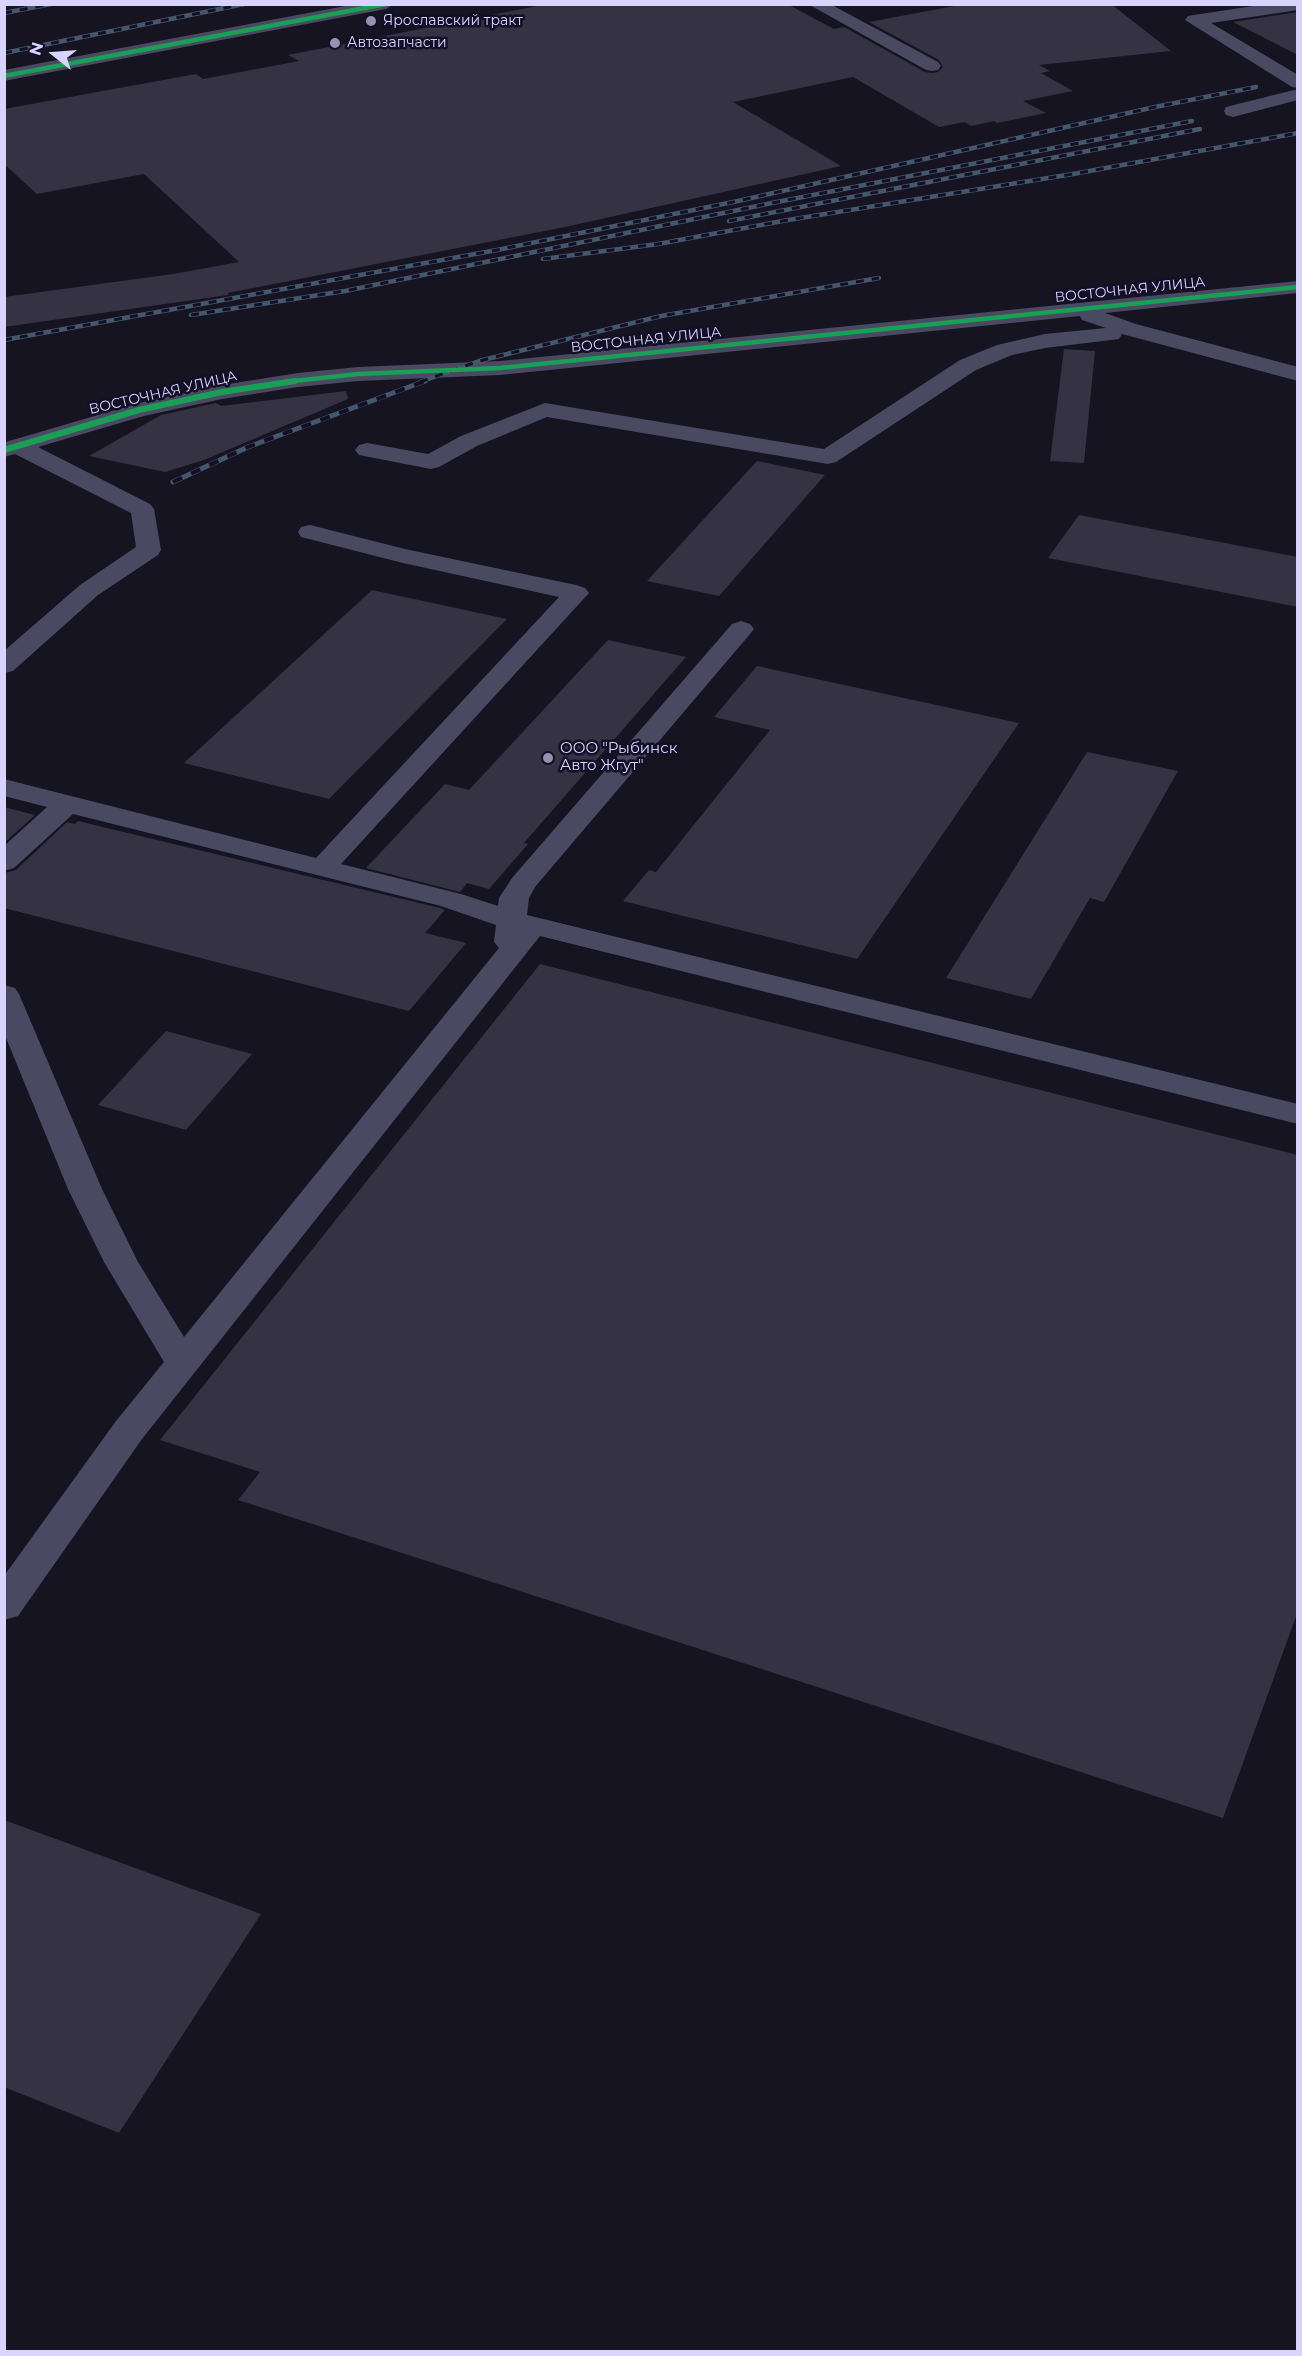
<!DOCTYPE html>
<meta charset="utf-8">
<style>
body{margin:0}
#map{position:relative;width:1302px;height:2356px;overflow:hidden;background:#161421;font-family:Montserrat,sans-serif}
canvas{display:block}
.frame{position:absolute;inset:0;border:6px solid #d9d4ff;pointer-events:none}
.north{position:absolute;left:24px;top:24px;width:60px;height:60px;-webkit-text-stroke:4px #130f26;paint-order:stroke;rotate:287deg;font-size:16px;font-weight:700;line-height:24px;text-align:center;color:#d9d4ff}
.north::after{content:'';display:block;margin:auto;width:21px;height:27px;background:#d9d4ff;clip-path:polygon(50% 0,100% 100%,50% 72%,0 100%)}
</style>
<div id="map">
<canvas width="1302" height="2356"></canvas>
<div class="frame"></div>
<div class="north">N</div>
</div>
<script>
const c = document.querySelector('canvas').getContext('2d');
c.lineJoin = 'round';
function fillPath(path, color) {
  c.fillStyle = color;
  c.fill(path, 'evenodd');
}
function poly(rows) {
  const path = new Path2D();
  for (const r of rows) {
    path.moveTo(r[0], r[1]);
    for (let i = 2; i < r.length; i += 2) path.lineTo(r[i], r[i + 1]);
  }
  return path;
}
function trace(path, color, width, dash) {
  c.strokeStyle = color;
  c.lineWidth = width;
  c.lineCap = dash ? 'butt' : 'round';
  c.setLineDash(dash || []);
  c.stroke(path);
}
function drawText(font, color, halo, rows, align = 'center') {
  c.font = font + ' Montserrat,sans-serif';
  c.lineWidth = 5;
  c.setLineDash([]);
  c.textBaseline = 'middle';
  c.strokeStyle = halo;
  c.fillStyle = color;
  for (const [text, x, y, turn = 0] of rows) {
    c.save();
    c.translate(x, y);
    c.rotate((+turn || 0) * Math.PI / 180);
    c.textAlign = isNaN(turn) ? turn : align;
    if (halo) c.strokeText(text, 0, 0);
    c.fillText(text, 0, 0);
    c.restore();
  }
}
const building = poly([
 [547,4,787,4,834,29,844,27,925,72,932,73,938,72,943,67,939,60,869,22,965,4,1111,4,1171,51,1039,65,1050,71,1041,73,1073,91,1023,101,1046,113,997,123,994,121,971,126,965,122,939,127,853,77,733,102,841,166,565,227,228,293,228,295,4,327,4,297,173,274,239,262,144,174,37,194,4,164,4,109,196,74,203,79,299,61,288,55],
 [1298,12,1298,55,1233,22],
 [1064,349,1095,351,1084,463,1050,461],
 [346,391,348,399,204,460,165,472,89,456,161,415,216,403,221,406],
 [757,461,825,475,719,596,647,581],
 [1079,515,1298,557,1298,607,1048,558],
 [372,590,507,619,329,799,184,763],
 [608,640,686,657,524,843,528,844,489,889,467,883,460,892,366,868,445,784,469,790],
 [757,666,1019,723,857,959,623,901,649,870,656,872,770,730,714,717],
 [1087,752,1178,771,1104,902,1090,898,1031,999,946,978],
 [4,807,35,815,4,843],
 [78,821,440,908,445,910,425,933,466,943,409,1011,4,908,4,873,16,870,67,822,75,824],
 [540,964,1298,1155,1298,1611,1223,1818,238,1500,260,1472,160,1440],
 [166,1031,252,1054,186,1130,98,1105],
 [4,1820,261,1914,119,2133,4,2087]
]);
const minor = poly([
 [356,4,394,4,386,9,4,81,4,70,356,4],
 [808,4,830,4,938,62,941,66,938,70,932,71,926,70,808,4],
 [1266,4,1298,4,1298,10,1211,23,1298,75,1298,88,1292,87,1185,20,1188,16,1194,15,1266,4],
 [1298,89,1298,100,1233,117,1226,115,1224,111,1226,107,1298,89],
 [1298,281,1298,293,1105,313,1136,324,1298,367,1298,381,1122,334,1119,339,1111,340,1045,348,1012,355,976,370,836,462,828,464,547,417,477,446,439,467,431,469,359,455,355,450,359,445,367,443,428,454,461,436,545,403,824,449,960,360,997,345,1045,334,1106,328,1082,320,1080,316,500,375,358,381,298,387,222,399,144,416,38,447,150,504,154,509,161,550,158,555,98,595,13,671,4,673,4,651,80,585,136,547,131,513,15,454,4,457,4,443,9,441,139,403,222,385,298,373,358,367,500,361,1298,281],
 [310,525,405,549,576,585,585,588,589,593,341,864,461,894,498,906,499,898,512,878,732,624,741,621,750,624,754,629,750,634,535,887,529,898,527,915,1298,1104,1298,1124,540,936,142,1439,18,1616,4,1620,4,1576,116,1421,164,1362,104,1262,68,1189,4,1033,4,985,15,988,19,994,102,1189,138,1262,184,1337,499,948,494,942,496,925,441,906,73,814,14,868,4,871,4,846,47,807,4,796,4,779,316,858,559,597,403,563,301,537,298,532,301,527,310,525]
]);
const railFar1 = poly([
 [4,13,51,4],
 [4,53,244,4],
 [729,221,1200,129],
 [543,259,658,244,788,220,1073,174,1298,133],
 [191,315,345,291,772,203,1192,121],
 [4,340,497,250,738,201,1155,107,1256,87],
 [420,382,479,361,661,316,879,278]
]);
const rail = poly([
 [173,482,248,447,425,381]
]);
const cyclewayFar1 = poly([
 [4,76,386,4],
 [285,382,358,374,500,368,1298,287]
]);
const cycleway = poly([
 [4,450,139,410,222,392,295,381]
]);
const markers = [
 [371,21,6,"#9591b1"],
 [335,43,6,"#9591b1"],
 [548,758,6,"#9591b1"]
];
const farPoinames = [
 ["Ярославский тракт",383,21],
 ["Автозапчасти",347,43]
];
const farStreetnames = [
 ["ВОСТОЧНАЯ УЛИЦА",1130,290,-6],
 ["ВОСТОЧНАЯ УЛИЦА",646,340,-6],
 ["ВОСТОЧНАЯ УЛИЦА",163,393,-13]
];
const poiNames = [
 ["ООО \"Рыбинск",560,749],
 ["Авто Жгут\"",560,766]
];
fillPath(building, '#343243');
fillPath(minor, '#4a4962');
trace(railFar1, '#43596b', 4.5);
trace(rail, '#43596b', 5);
trace(railFar1, '#130f26', 3, [8]);
trace(rail, '#130f26', 4, [10]);
trace(cyclewayFar1, '#1a9f57', 4.5);
trace(cycleway, '#1a9f57', 6);
for (const [x, y, r, color] of markers) {
  const dot = new Path2D();
  dot.arc(x, y, r, 0, 2 * Math.PI);
  c.fillStyle = color;
  c.fill(dot);
  trace(dot, '#130f26', 2);
}
drawText('14px', '#d9d4ff', '#130f26', farPoinames, 'left');
drawText('14px', '#d9d4ff', '#130f26', farStreetnames);
drawText('15px', '#d9d4ff', '#130f26', poiNames, 'left');
</script>
